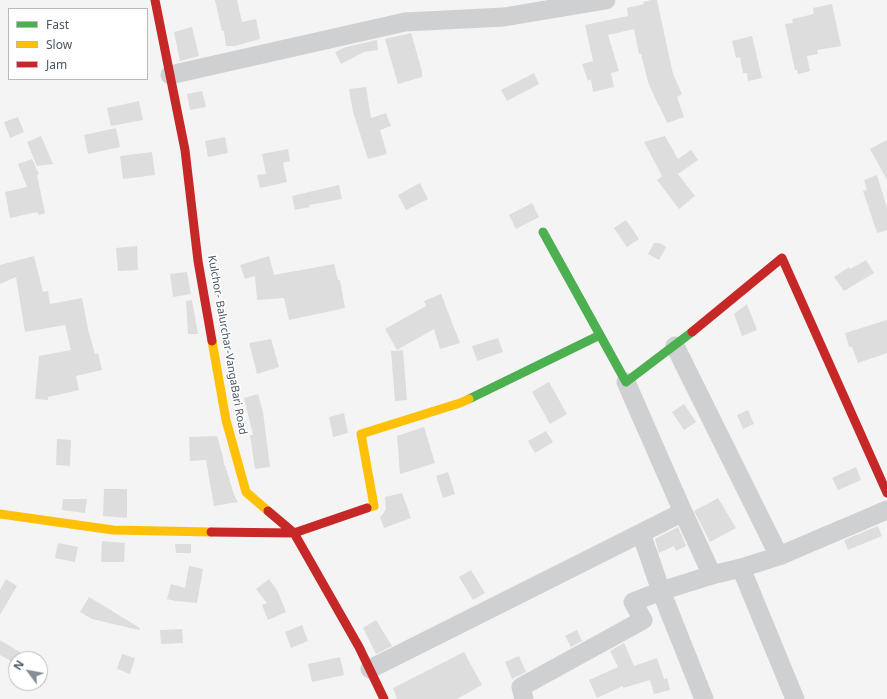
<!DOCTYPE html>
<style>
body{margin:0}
#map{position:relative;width:887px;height:699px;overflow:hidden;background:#f4f4f4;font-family:"Noto Sans",sans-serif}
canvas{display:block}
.legend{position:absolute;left:8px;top:8px;width:140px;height:72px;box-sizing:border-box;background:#fff;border:1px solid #b7bbc0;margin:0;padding:5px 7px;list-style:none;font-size:12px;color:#4a5661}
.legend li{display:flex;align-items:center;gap:8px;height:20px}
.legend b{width:20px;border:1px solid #b7bbc0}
.north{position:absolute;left:8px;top:651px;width:40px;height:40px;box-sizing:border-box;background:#fff;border:1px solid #b7bbc0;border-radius:50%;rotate:302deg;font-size:11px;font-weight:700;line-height:16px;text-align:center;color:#4a5661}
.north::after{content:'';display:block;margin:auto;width:14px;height:18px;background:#868d94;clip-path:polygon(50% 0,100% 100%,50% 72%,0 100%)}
</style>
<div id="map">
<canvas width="887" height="699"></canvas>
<ul class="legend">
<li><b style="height:5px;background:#4caf50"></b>Fast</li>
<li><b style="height:5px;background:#ffc107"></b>Slow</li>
<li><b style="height:5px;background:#c62828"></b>Jam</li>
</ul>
<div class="north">N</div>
</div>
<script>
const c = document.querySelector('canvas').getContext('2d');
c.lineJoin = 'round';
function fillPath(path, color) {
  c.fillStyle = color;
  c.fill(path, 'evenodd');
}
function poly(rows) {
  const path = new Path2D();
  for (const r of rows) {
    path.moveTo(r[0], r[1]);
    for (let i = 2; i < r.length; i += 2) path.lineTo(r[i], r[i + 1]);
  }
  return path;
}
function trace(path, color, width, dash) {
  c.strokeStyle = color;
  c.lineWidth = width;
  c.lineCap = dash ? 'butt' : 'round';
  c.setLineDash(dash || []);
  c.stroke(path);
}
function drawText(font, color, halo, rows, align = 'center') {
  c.font = font + ' "Noto Sans",sans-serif';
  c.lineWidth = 3;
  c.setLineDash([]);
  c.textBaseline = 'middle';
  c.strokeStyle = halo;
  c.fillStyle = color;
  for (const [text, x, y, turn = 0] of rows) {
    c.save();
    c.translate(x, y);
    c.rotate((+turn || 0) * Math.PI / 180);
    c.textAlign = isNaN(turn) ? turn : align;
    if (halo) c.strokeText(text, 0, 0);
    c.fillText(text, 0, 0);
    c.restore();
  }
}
const building = poly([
 [215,0,237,0,242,22,256,19,260,39,235,46,226,46,224,31,222,31],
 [651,0,657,0,673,74,682,94,677,97,684,117,667,123,659,105,658,105,648,82,641,54,639,54,634,29,608,35,619,71,611,73,614,87,593,92,591,79,588,81,582,64,593,61,585,25,628,16,627,8,644,4,643,2],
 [832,4,841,46,817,50,818,54,807,56,810,71,798,74,797,70,795,70,785,24,793,23,792,19,814,14,813,8],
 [192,27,199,56,180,61,174,32],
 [411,33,422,71,422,77,398,84,385,39],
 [752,36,762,78,748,81,747,73,743,73,740,57,736,58,732,41],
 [377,40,378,50,364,52,341,64,335,52,346,47],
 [534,73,539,84,507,101,501,90],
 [366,87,371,118,386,113,391,126,380,130,387,154,368,159,353,112,349,89],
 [202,91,206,107,190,110,187,94],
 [139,101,143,120,111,126,107,108],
 [18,117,24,132,10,138,4,122],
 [116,128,120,147,88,154,84,135],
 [41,136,53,164,37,166,27,142],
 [665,136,678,159,691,150,698,160,678,174,695,196,679,209,657,180,662,176,644,142],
 [225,137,228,153,208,157,205,141],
 [887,140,887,180,870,149],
 [288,149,290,161,283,163,287,182,260,188,257,175,266,174,262,154],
 [152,152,155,175,123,179,120,156],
 [32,159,39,174,37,175,45,213,39,215,37,212,10,218,5,192,27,187,18,164],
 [877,175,887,208,887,230,877,233,863,191,867,190,864,180],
 [420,183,428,199,406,210,398,195],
 [339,185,342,199,309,205,310,207,295,210,292,196],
 [532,203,539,217,516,229,509,215],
 [626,220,639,239,627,247,614,228],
 [654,243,659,243,666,247,659,260,648,254],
 [137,246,138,270,118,271,116,248],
 [34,256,43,292,48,291,50,304,82,298,88,329,95,354,98,353,102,370,76,376,79,390,48,397,48,400,35,399,39,356,71,350,65,325,25,332,16,277,0,284,0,265],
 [269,256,274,275,334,264,338,280,340,280,345,308,289,320,284,298,257,300,255,276,245,279,240,265],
 [866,260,874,273,844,291,834,277,849,267,850,269],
 [187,272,191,294,173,297,170,274],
 [441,294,460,343,440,349,434,329,397,350,385,329,426,306,424,301],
 [192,300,198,334,188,334,186,301],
 [747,304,757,330,742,336,734,314],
 [887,320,887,353,858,363,852,347,849,347,845,333],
 [498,338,503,352,477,361,472,346],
 [271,339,279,367,257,374,249,343],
 [403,350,407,400,395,401,391,351],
 [549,382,567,414,550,424,532,392],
 [258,394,263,412,270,467,255,469,250,435,253,435,244,398],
 [684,404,696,422,684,430,672,412],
 [748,410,754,424,743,429,737,415],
 [344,413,348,433,333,437,329,417],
 [424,427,435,463,400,474,397,436],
 [546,431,553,442,535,453,528,441],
 [217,436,223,457,224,465,225,465,234,495,238,502,214,506,206,460,190,461,189,437],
 [57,439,71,440,70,466,56,465],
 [856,467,861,480,838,490,832,478],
 [448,472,455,494,443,498,436,476],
 [104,489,127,489,127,518,103,516],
 [402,493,411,518,384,528,380,517,383,514,386,509,385,497],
 [718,498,736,528,710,542,694,511],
 [63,499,87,499,85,513,62,510],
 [878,526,882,536,848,550,844,540],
 [678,527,686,546,676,551,674,546,659,553,655,539],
 [102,541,125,543,124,562,101,562],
 [58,543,78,547,75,562,55,558],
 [175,544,191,544,191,553,176,553],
 [189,566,203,569,197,603,176,601,167,599,171,584,185,588],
 [471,570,485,593,473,600,459,577],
 [6,579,17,586,0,615,0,590],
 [269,579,277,590,286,612,268,620,262,605,267,603,256,589],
 [89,597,140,628,139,630,92,619,80,612],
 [376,620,392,646,376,654,363,628],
 [302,625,308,641,291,648,285,632],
 [182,629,183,643,161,644,160,630],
 [577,630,582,641,571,647,565,636],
 [0,640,23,654,20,659,16,659,16,664,0,655],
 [624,643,634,666,657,658,664,679,667,678,670,690,654,694,650,680,623,688,623,686,597,698,589,680,618,667,610,651],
 [464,652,482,685,457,699,397,699,393,688],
 [122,654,135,658,130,674,117,669],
 [519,656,526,672,512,679,505,662],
 [340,657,344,675,312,682,308,664]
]);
const street = poly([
 [170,75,405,22,504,17,606,0],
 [675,346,779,556,741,568],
 [683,512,712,575,741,568,795,699],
 [641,533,661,591,704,699],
 [779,556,887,510],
 [370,669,683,512,626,382],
 [524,699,521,687,643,620,633,602,661,591,712,575]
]);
const fast = poly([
 [543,232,626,382,692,332],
 [469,399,600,335]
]);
const slow = poly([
 [212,341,226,420,246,492,268,511],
 [367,508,374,506,361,434,460,403,469,399],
 [0,514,113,530,211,532]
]);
const jam = poly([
 [155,0,185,150,198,261,212,341],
 [692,332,782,258,887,493],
 [268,511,294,533,359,647,384,699],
 [211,532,294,533,367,508]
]);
const streetNames = [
 ["Kulchor- Balurchar-VangaBari Road",227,345,80]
];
fillPath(building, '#ddddde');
trace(street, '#ced0d2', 19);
trace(fast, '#4caf50', 9);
trace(slow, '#ffc107', 9);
trace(jam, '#c62828', 9);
drawText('11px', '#4a5661', '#fff', streetNames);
</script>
